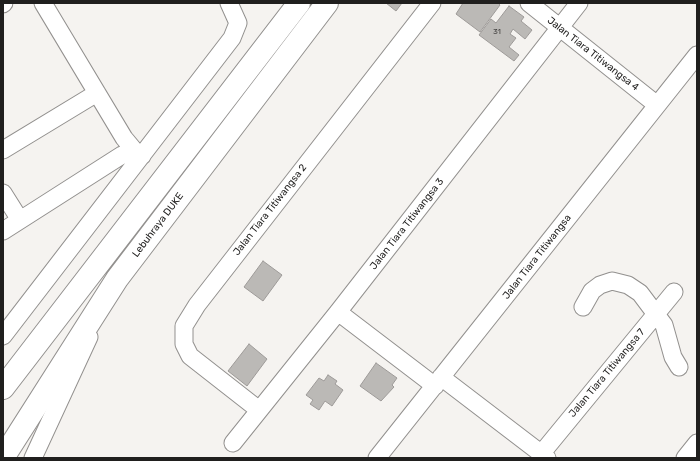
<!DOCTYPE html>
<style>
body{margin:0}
#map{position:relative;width:700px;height:461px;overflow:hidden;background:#f5f3f0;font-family:Rubik,sans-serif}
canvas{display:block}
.frame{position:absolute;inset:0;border:4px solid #201f1e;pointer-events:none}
</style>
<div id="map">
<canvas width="700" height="461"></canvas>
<div class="frame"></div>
</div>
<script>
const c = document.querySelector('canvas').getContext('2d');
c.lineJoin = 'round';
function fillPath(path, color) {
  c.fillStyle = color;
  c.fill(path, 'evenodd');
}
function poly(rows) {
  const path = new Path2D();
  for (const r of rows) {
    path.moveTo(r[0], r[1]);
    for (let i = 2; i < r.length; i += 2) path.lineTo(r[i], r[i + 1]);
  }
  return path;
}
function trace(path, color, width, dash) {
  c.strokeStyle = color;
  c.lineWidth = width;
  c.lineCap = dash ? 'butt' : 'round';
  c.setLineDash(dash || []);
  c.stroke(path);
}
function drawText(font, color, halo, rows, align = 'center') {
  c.font = font + ' Rubik,sans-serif';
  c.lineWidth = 4;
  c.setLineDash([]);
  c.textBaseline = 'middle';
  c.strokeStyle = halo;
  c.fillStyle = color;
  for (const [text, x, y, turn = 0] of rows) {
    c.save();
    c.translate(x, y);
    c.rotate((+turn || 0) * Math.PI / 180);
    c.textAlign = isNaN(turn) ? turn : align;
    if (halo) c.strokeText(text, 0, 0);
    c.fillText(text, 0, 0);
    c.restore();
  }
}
const building = poly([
 [386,3,402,3,396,11,386,3],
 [463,3,498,3,500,5,480,32,456,14,463,3],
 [509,6,524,17,521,21,532,30,525,39,513,29,510,34,516,38,509,47,519,55,514,61,479,35,491,19,496,23,509,6],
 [263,261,282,275,263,301,244,287,263,261],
 [249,344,267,359,247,386,228,371,249,344],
 [376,363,397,378,392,385,394,387,381,401,360,386,376,363],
 [328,375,337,381,335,384,343,390,332,406,325,401,319,410,310,404,313,400,306,395,319,378,324,381,328,375]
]);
const minor = poly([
 [43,3,124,138,134,150,142,156],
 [529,3,657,105],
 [3,4,4,3],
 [3,150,97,93],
 [3,193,20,220],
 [3,231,122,155,134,150],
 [583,307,592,291,600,285,612,281,628,285,640,293,664,325,673,357,679,367],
 [338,312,435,386],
 [3,336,232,38,238,23,229,3],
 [441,377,547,458],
 [259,410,190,356,184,344,184,326,197,305,432,3],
 [233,443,338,312,579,3],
 [541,454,674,292],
 [33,458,89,337],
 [377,458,697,55],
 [685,458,697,443]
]);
const highway = poly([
 [3,388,299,3],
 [3,458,117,279,327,3]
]);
const numberNames = [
 ["31",497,32]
];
const streetNames = [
 ["Jalan Tiara Titiwangsa 4",593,54,38],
 ["Jalan Tiara Titiwangsa 2",270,210,-52],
 ["Jalan Tiara Titiwangsa 3",407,224,-52],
 ["Lebuhraya DUKE",158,225,-53],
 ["Jalan Tiara Titiwangsa",537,257,-52],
 ["Jalan Tiara Titiwangsa 7",607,373,-50]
];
fillPath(building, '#bbb9b6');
trace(building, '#9d9a98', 1);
trace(minor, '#92908e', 19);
trace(highway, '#92908e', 24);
trace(minor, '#fff', 17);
trace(highway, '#fff', 22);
drawText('8px', '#474644', null, numberNames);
drawText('10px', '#201f1e', '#fff', streetNames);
</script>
